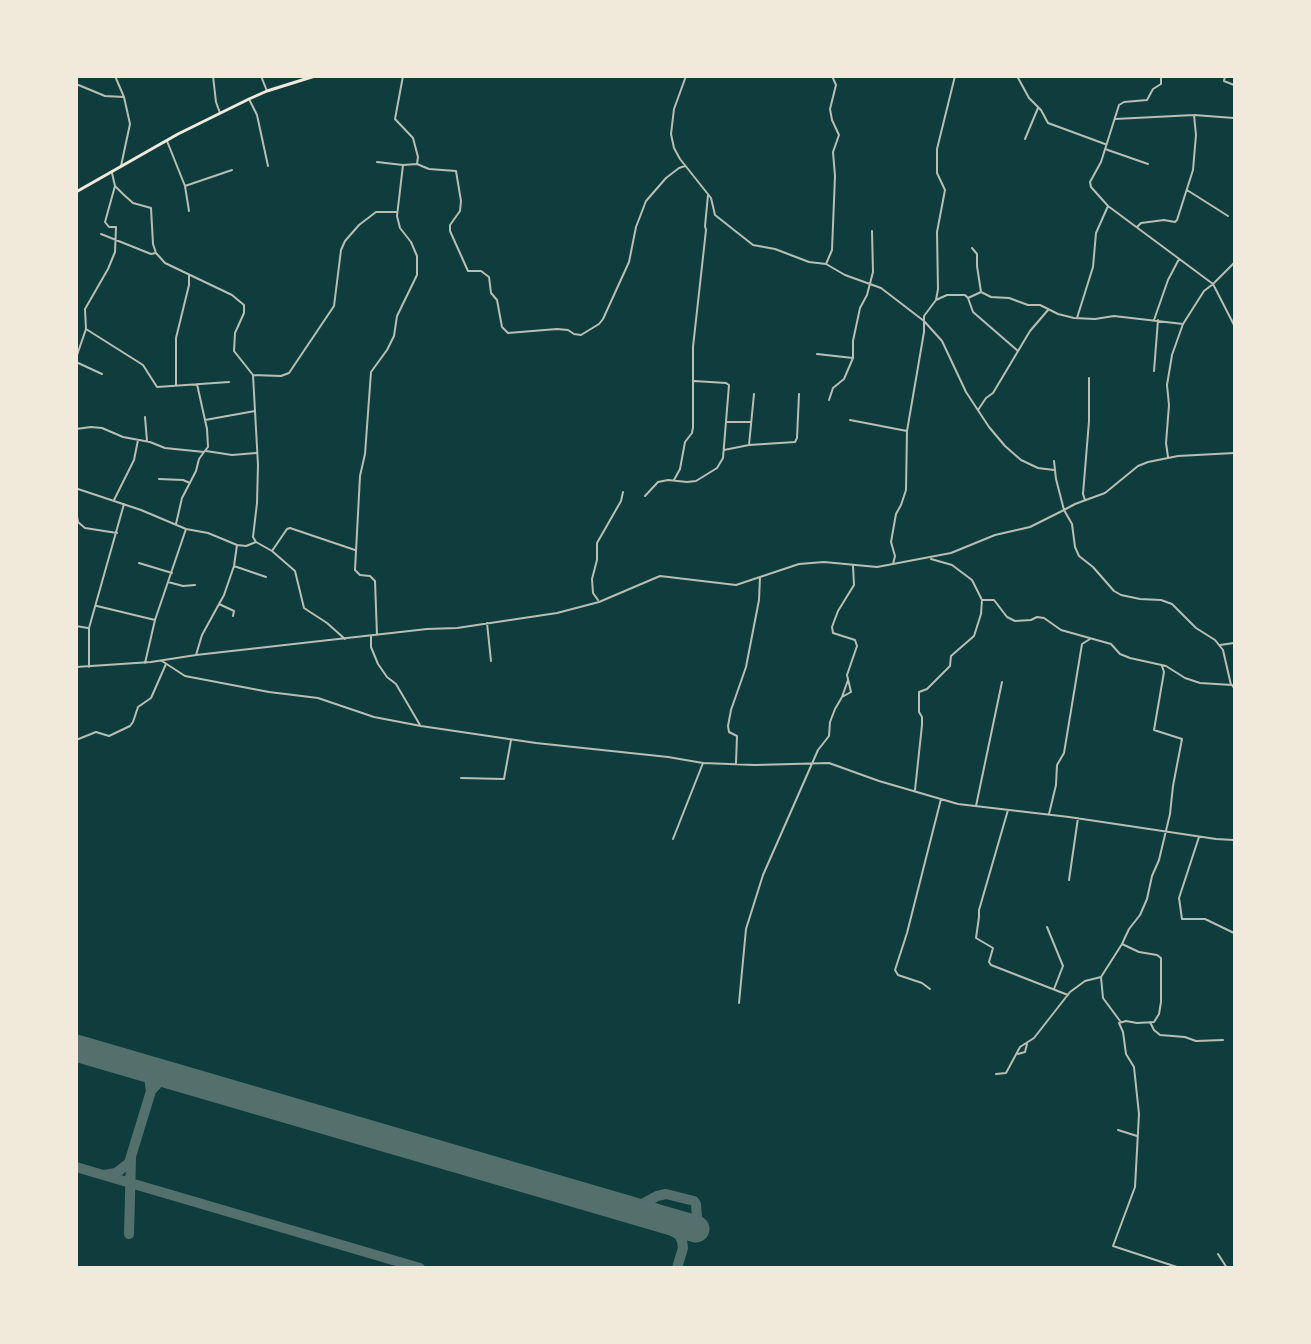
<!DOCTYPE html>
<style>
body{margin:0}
#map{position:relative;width:1311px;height:1344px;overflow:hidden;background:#0f3d3e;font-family:"Alegreya Sans",sans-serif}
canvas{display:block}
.frame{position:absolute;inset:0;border:78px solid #f1e9da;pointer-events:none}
</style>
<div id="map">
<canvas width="1311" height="1344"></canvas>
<div class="frame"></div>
</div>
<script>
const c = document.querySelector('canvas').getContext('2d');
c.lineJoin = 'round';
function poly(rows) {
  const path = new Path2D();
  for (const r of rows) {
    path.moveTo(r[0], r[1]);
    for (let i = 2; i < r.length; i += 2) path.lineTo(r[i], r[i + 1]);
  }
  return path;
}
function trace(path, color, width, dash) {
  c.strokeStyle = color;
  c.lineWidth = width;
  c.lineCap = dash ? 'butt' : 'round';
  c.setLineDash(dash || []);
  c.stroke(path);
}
const taxiway = poly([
 [151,1091,160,1081,176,1077],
 [76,1167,420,1268],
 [104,1175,116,1173,129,1163,151,1091,149,1077,140,1068,132,1064],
 [625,1208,637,1207,657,1196,666,1194,694,1201,696,1204,697,1217,692,1224,686,1229,670,1230,653,1216],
 [670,1230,679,1235,682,1241,683,1248,677,1268],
 [129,1234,131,1158]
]);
const runway = poly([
 [76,1048,696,1229]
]);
const minor = poly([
 [115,76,124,97,130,124,121,166],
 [213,76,216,102,220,113],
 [261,76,267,91],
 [403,76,395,119,413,138,418,157,417,164,429,169,456,171,461,201,460,211,450,225,450,231,468,271,481,271,489,277,491,293,497,300,502,327,508,333,557,329,568,330,574,334,581,335,599,324,603,319,629,262,636,227,646,201,666,178,679,168,685,166],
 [686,76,674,109,671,134,674,148,680,159,711,198,715,215,753,245,775,249,809,262,826,264],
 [832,76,836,85,830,109,832,120,839,135,833,152,835,176,832,250,826,264,845,275,881,288,924,321,942,341,966,392,989,427,1005,446,1021,460,1038,468,1054,470],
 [1017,76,1029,98,1041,110,1048,123,1105,144],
 [1225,76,1224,81,1234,85],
 [76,84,105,96,124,97],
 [249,99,257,115,268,166],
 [1115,119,1194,115,1234,118],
 [1025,139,1038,108],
 [167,141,185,186,189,211],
 [1105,149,1148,164],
 [377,162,403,165],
 [112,173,115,186,123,194,133,203,151,208,153,244,156,253,165,263,232,295,244,305,244,313,235,333,234,351,253,375,258,465,257,503,253,537,256,542,272,551,295,571,304,608,327,623,345,639],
 [185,186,232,170],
 [1187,190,1228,216],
 [1108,206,1213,284,1234,263],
 [1137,227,1141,223,1164,220,1175,222,1177,220,1193,170,1196,135,1194,115],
 [101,234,151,254,156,253],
 [972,248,977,254,977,266,981,292,991,297,1009,298,1028,305,1040,305,1058,314,1074,318,1095,319,1114,316,1183,324],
 [981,292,968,298,973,312,1018,351],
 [936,300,947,295,965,295,968,298],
 [1077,318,1093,267,1096,233,1108,206,1091,187,1090,182,1101,162,1119,105,1124,102,1147,100,1153,89,1161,84,1161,76],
 [1154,320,1168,280,1179,259],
 [86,329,143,365,157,387,229,382],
 [817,354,853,358],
 [76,358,86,329,85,309,108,269,115,252,116,227,109,227,105,222,115,186],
 [76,362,102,374],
 [1154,371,1158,320],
 [253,375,281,376,289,373,334,306,341,250,345,241,359,225,376,212,397,212],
 [176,385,176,338,189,285,189,275],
 [829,400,833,388,844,379,853,358,853,341,860,308,867,295,873,272,872,231],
 [978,410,986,398,993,393,1030,331,1048,310],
 [145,417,147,441],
 [205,420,255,411],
 [850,420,907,431],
 [726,422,750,422],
 [76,429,91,427,102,428,123,437,150,442,165,448,204,452,208,447,207,429,197,384],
 [749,445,795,442,797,438,799,394],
 [724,450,749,445,754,394],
 [206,451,232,455,256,453],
 [1168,457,1166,443,1169,405,1167,385,1172,355,1183,324,1204,291,1213,284,1234,325],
 [1054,461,1056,479,1064,510,1075,504,1105,493,1138,466,1148,462,1178,456,1234,453],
 [159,479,183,480,190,483],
 [674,480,680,469,685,442,692,433,693,427,693,347,706,230,705,226,708,195],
 [76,487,76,499],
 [78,489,141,510,186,529,208,533,237,545,234,566,224,595,202,635,196,655],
 [645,496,658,482,668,480,687,482,696,481,717,468,723,458,729,385,726,383,694,381],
 [114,500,134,460,138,440],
 [1085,500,1083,494,1089,421,1089,378],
 [76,511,78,522,85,528,117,533],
 [176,524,182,498,196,471,199,459,204,452],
 [237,545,246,546,256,542],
 [272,551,287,529,290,528,355,550],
 [931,559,952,565,972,580,982,600,994,600,1007,617,1015,621,1031,620,1037,617,1044,618,1061,630,1111,644,1120,654,1130,658,1166,666,1185,678,1200,683,1232,685,1234,688],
 [139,563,172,573],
 [893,564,895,556,891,542,896,514,901,505,906,490,907,431,924,332,924,316,936,300,938,289,937,232,945,190,937,173,937,149,955,76],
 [234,566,266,577],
 [168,582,183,586,195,585],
 [598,600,593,593,592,579,597,560,597,543,621,501,623,492],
 [219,604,234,611,233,616],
 [97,606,155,620],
 [487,623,491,661],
 [76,626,88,628],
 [377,635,375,581,370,576,360,575,355,570,360,476,365,454,371,372,387,350,394,336,397,316,417,275,417,256,411,242,400,228,397,216,403,165,417,164],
 [371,636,371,647,378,664,387,677,396,684,420,725],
 [1220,645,1234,643],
 [162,661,185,676,269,692,318,698,374,717,421,726,536,743,668,757,703,763,755,765,829,763,879,781,958,804,1069,817,1216,839,1234,840],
 [145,663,155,620,186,529],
 [1162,666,1164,672,1154,730,1182,739,1173,786,1170,814,1159,860,1152,876,1147,899,1140,915,1129,929,1122,944,1139,952,1157,955,1161,958,1161,1002,1159,1014,1154,1022,1137,1023,1126,1021,1119,1023,1123,1032,1126,1054,1134,1067,1139,1114,1135,1187,1113,1246,1180,1268],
 [76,667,151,662,196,655,427,629,457,628,557,613,599,602,660,576,736,585,799,564,824,562,877,567,951,553,995,535,1030,527,1064,510,1072,524,1075,547,1079,556,1093,567,1114,591,1121,595,1140,599,1161,600,1172,604,1196,628,1215,640,1223,650,1231,685],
 [89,667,89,628,124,504],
 [842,697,848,680],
 [76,740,96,732,109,736,130,726,133,722,138,707,151,698,166,664],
 [736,763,737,736,729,732,728,726,731,710,746,667,759,600,760,577],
 [461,778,504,779,511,740],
 [915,790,922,725,922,717,919,712,919,692,927,689,950,666,951,656,974,636,981,614,982,600],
 [976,806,1002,682],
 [1008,810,979,910,979,917,976,938,993,948,989,962,991,965,1068,995],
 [1049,814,1056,785,1057,765,1064,753,1082,644,1090,639],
 [1199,837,1179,898,1182,919,1205,919,1234,933],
 [673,839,703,763],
 [1069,880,1078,818],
 [1047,927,1063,966,1054,989],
 [1234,961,1234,988],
 [1101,977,1103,998,1120,1021],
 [930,989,922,983,898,975,895,970,907,933,941,799],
 [739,1003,746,929,763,875,818,750,829,736,830,722,835,709,842,697,851,692,847,675,857,646,855,640,833,633,832,627,838,611,854,585,853,566],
 [1150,1022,1154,1030,1160,1035,1185,1037,1196,1041,1223,1040],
 [1018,1054,1025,1052,1027,1044],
 [996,1074,1006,1073,1020,1047,1034,1038,1070,992,1085,981,1101,977,1122,944],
 [1118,1130,1137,1136],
 [1218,1254,1227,1268]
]);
const secondary = poly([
 [76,192,178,134,249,99,267,91,315,76]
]);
trace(taxiway, '#53706d', 10);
trace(runway, '#53706d', 27);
trace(minor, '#b8beb3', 2);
trace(secondary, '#f1e9da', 3);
</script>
